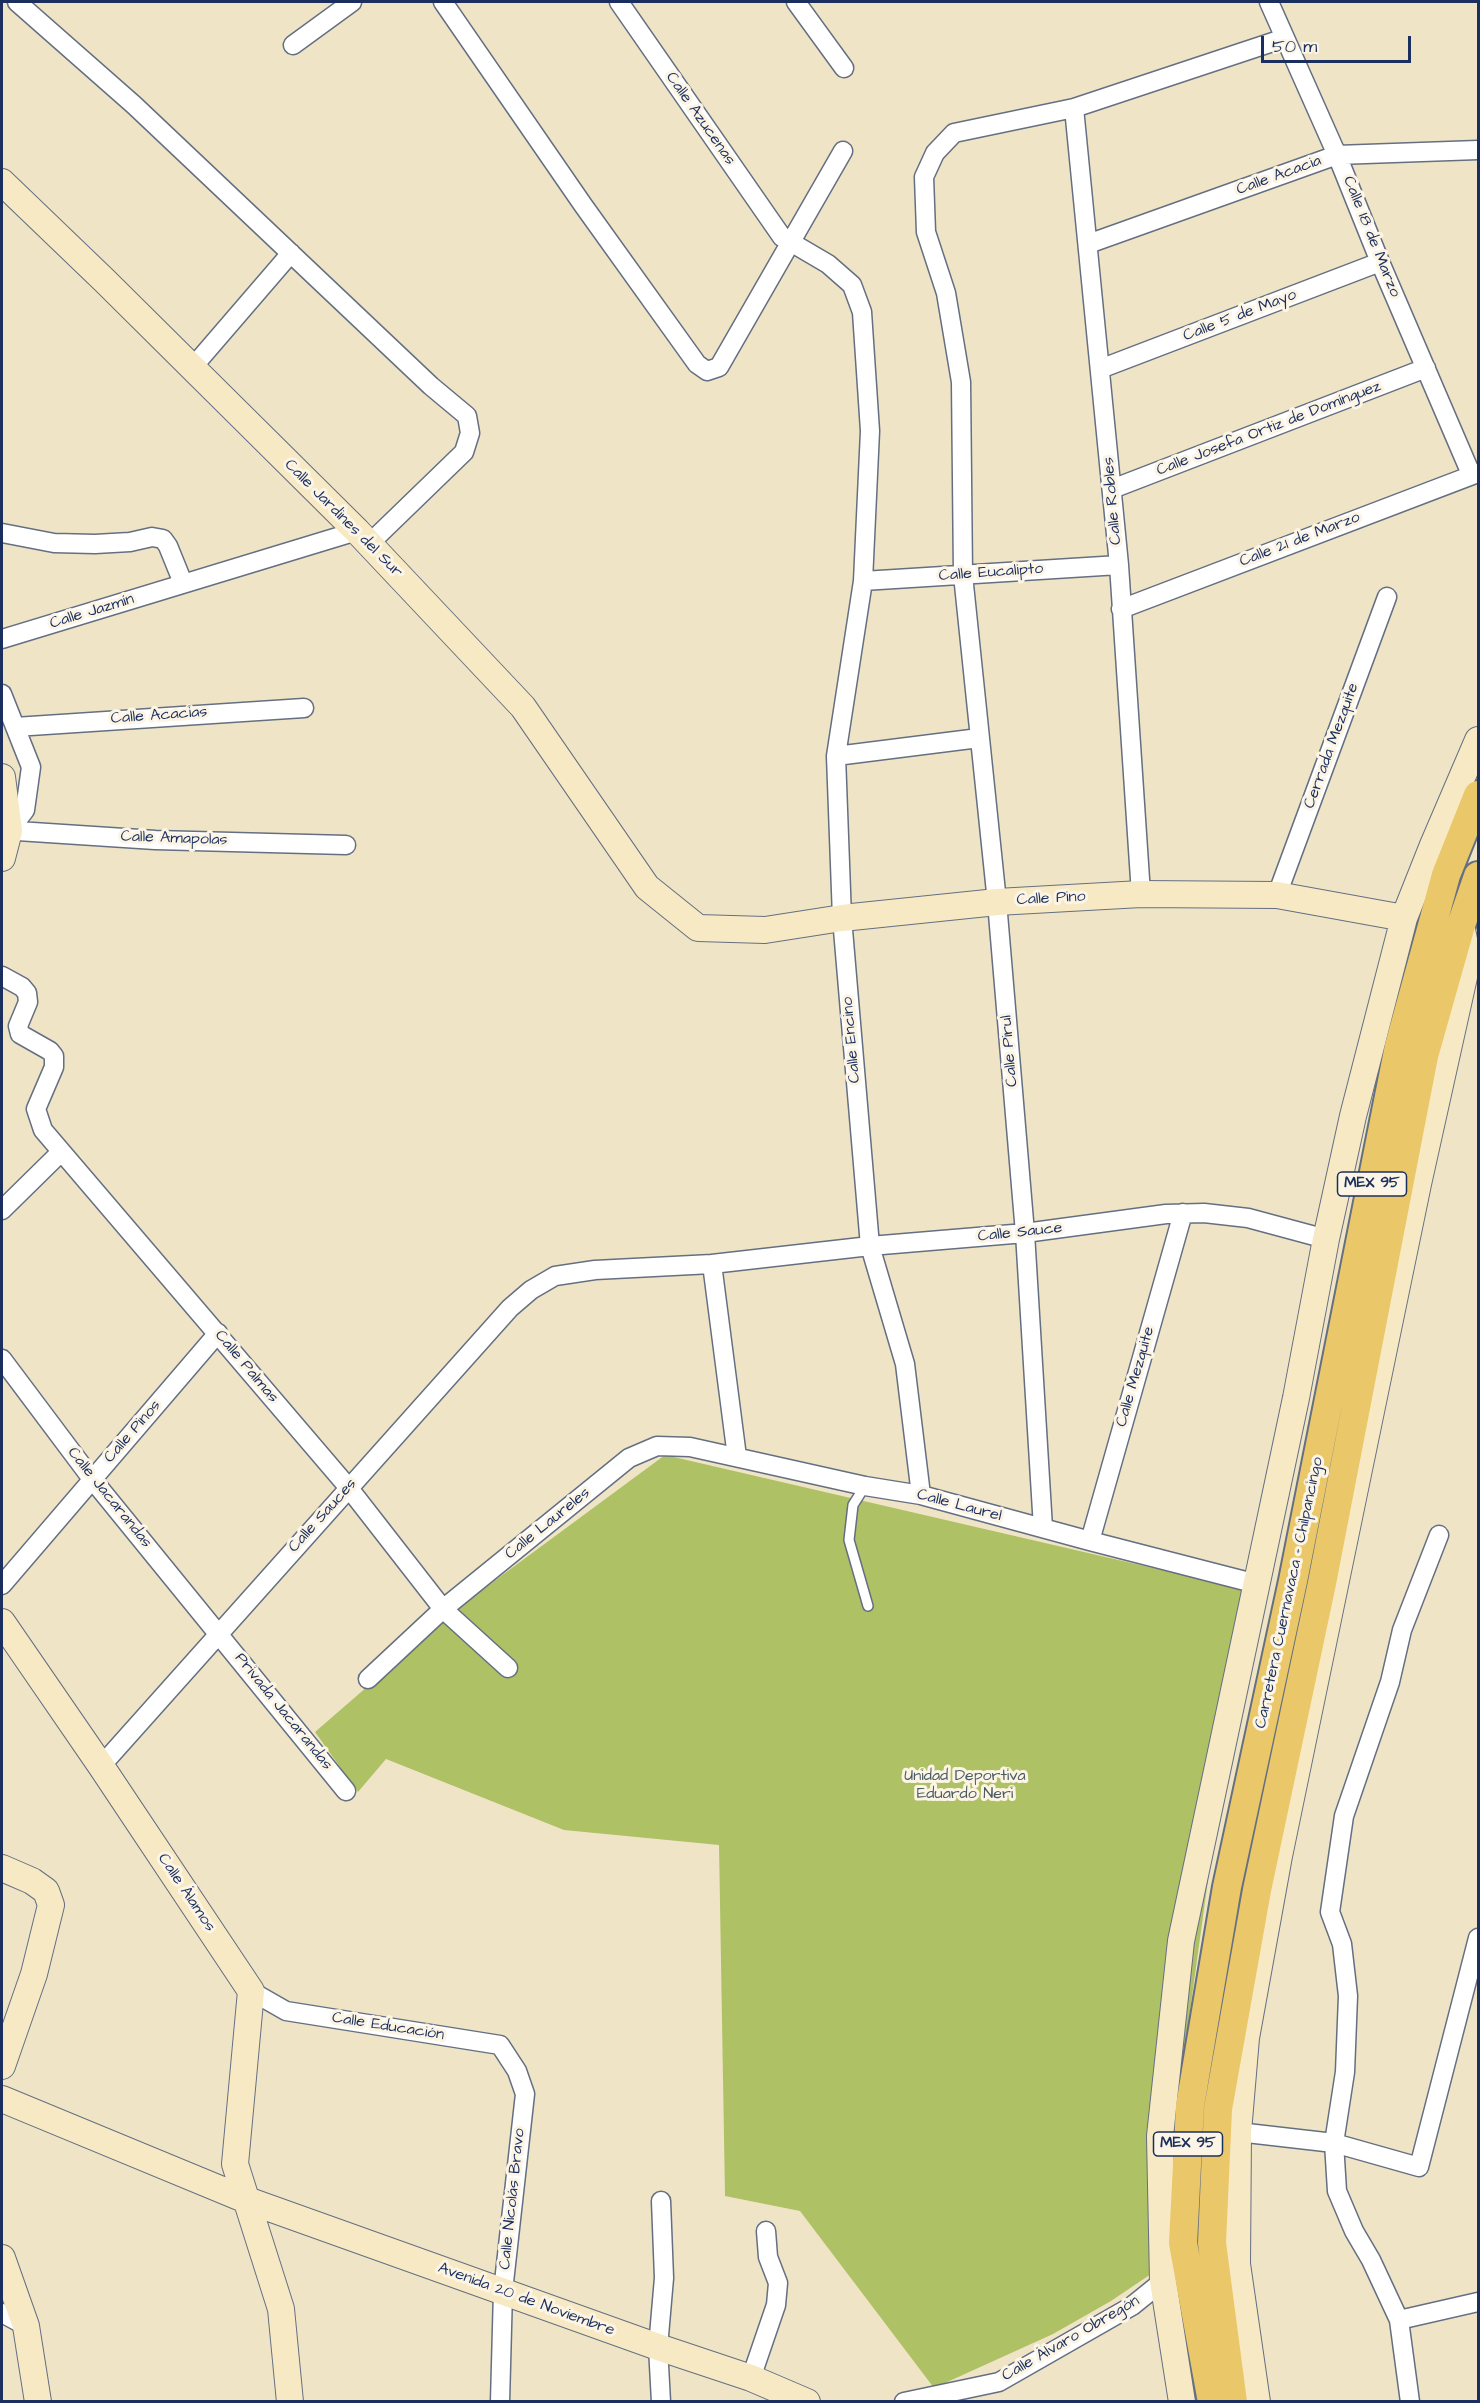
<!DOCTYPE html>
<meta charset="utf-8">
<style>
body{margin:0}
#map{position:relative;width:1480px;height:2403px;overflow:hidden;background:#efe5c6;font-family:"Architects Daughter",sans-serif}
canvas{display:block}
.frame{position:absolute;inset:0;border:3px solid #1b2f5e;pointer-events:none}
.scale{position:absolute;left:1261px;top:36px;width:150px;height:27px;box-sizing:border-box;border:3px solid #1b2f5e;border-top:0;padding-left:8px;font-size:18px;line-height:21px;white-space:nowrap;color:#1b2f5e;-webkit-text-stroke:4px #fcf5e5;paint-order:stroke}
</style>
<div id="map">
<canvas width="1480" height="2403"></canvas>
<div class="frame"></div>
<div class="scale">50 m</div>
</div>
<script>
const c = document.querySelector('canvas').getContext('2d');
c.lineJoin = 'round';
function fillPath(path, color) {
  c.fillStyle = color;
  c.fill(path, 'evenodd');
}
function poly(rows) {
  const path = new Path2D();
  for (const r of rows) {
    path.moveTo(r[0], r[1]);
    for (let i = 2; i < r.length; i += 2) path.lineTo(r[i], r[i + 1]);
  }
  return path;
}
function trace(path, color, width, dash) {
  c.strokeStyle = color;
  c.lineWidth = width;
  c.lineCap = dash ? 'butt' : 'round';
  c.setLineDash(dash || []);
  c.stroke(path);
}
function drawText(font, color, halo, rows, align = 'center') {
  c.font = font + ' "Architects Daughter",sans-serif';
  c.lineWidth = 6;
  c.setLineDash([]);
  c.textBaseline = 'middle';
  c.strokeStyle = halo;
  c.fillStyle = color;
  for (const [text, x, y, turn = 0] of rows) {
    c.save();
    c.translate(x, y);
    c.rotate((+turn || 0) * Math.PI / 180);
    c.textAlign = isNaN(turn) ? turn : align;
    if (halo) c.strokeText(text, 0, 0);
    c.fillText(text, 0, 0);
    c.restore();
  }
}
const green = poly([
 [665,1455,1248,1590,1154,2272,1111,2301,1053,2334,934,2388,800,2211,725,2196,719,1845,564,1830,386,1759,358,1792,315,1732,459,1607]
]);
const lane = poly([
 [865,1486,853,1505,849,1540,868,1606]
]);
const street = poly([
 [17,2,134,105,431,386,467,416,470,433,464,452,369,544],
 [443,2,583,205,697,364,707,371,719,367,843,151],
 [619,2,782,237,828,264,852,285,862,312,870,431,863,581,836,756,842,918,870,1246,905,1364,921,1495],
 [796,2,844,68],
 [1269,2,1337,155,1380,262,1471,474],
 [293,45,352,2],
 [1074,108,1119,565,1141,894],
 [1088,244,1337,155,1478,150],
 [192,368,291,253],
 [1100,369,1380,262],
 [1112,489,1426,368],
 [2,533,54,543,95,544,130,542,152,537,163,539,168,546,183,583],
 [863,581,1119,565],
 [1121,609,1478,473],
 [2,639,357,531],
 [2,694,31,767,25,810,9,831],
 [15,727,304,708],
 [836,756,979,738],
 [2,830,155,840,346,845],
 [1277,895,1387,597],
 [2,976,22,987,27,993,28,1002,18,1026,20,1034,50,1051,54,1056,54,1067,36,1109,43,1130,348,1487,443,1609,508,1668],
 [2,1210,61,1152],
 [712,1264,737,1457],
 [2,1359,92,1479,346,1791],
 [1043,1528,1025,1233,997,902,963,575,961,382,946,293,926,232,924,177,935,153,954,133,1074,108,1285,38],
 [1090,1541,1183,1213],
 [2,1585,218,1333],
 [368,1679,443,1609,629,1458,657,1446,690,1447,865,1486,921,1495,1090,1541,1257,1584],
 [101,1766,510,1308,531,1290,555,1276,595,1270,712,1264,870,1246,1025,1233,1166,1214,1204,1213,1248,1218,1326,1239],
 [251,1991,286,2011,500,2045,517,2071,525,2094,503,2291,500,2402],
 [1238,2132,1334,2143,1419,2167,1478,1938],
 [2,2313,26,2326],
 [1399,2320,1478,2302],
 [751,2378,776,2305,778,2283,768,2257,766,2231],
 [661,2402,658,2347,664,2278,661,2201],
 [904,2402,999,2382,1132,2306,1163,2281],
 [1410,2402,1399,2320,1371,2260,1354,2231,1337,2191,1334,2143,1345,2072,1348,1996,1342,1944,1330,1912,1344,1816,1390,1682,1402,1630,1439,1535]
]);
const secondary = poly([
 [2,182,105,281,357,531,523,707,647,887,698,928,765,930,842,918,997,902,1141,894,1277,895,1404,918],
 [2,777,9,831,2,858],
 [2,1622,101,1766,251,1991,235,2164,281,2309,290,2402],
 [2,1868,32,1881,46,1891,51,1905,34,1974,2,2066],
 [2,2099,244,2199,658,2347,751,2378,807,2402],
 [2,2258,26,2326,38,2402],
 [1182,2402,1163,2281,1160,2136,1181,1941,1296,1398,1326,1239,1353,1116,1404,918,1433,845,1478,740],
 [1257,2402,1237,2264,1238,2132,1246,2038,1279,1856,1418,1184,1468,959,1461,925]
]);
const primary = poly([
 [1212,2402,1183,2243,1190,2106,1227,1887,1293,1581,1399,1046,1446,875,1478,795],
 [1233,2402,1212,2243,1218,2109,1257,1890,1322,1583,1424,1056,1461,925,1478,876]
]);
const shields = [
 [1372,1184,69],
 [1188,2144,69]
];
const shieldNames = [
 ["MEX 95",1372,1184],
 ["MEX 95",1188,2144]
];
const streetNames = [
 ["Calle Azucenas",700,119,55],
 ["Calle Acacia",1279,176,-20],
 ["Calle 18 de Marzo",1371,237,68],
 ["Calle 5 de Mayo",1240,316,-21],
 ["Calle Josefa Ortiz de Domínguez",1269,429,-21],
 ["Calle Robles",1113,501,-95],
 ["Calle Jardines del Sur",343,519,45],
 ["Calle 21 de Marzo",1300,540,-21],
 ["Calle Eucalipto",991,573,-4],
 ["Calle Jazmín",92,612,-17],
 ["Calle Acacias",159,716,-4],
 ["Cerrada Mezquite",1332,746,-70],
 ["Calle Amapolas",174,839,2],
 ["Calle Pino",1051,899,-3],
 ["Calle Encino",852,1040,-95],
 ["Calle Pirul",1010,1051,-95],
 ["Calle Sauce",1020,1233,-6],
 ["Calle Palmas",246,1367,50],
 ["Calle Mezquite",1136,1377,-74],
 ["Calle Pinos",133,1432,-49],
 ["Calle Jacarandas",109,1498,51],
 ["Calle Laurel",959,1506,15],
 ["Calle Sauces",323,1516,-48],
 ["Calle Laureles",548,1524,-39],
 ["Carretera Cuernavaca - Chilpancingo",1290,1593,-78],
 ["Privada Jacarandas",283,1712,51],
 ["Calle Álamos",186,1893,56],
 ["Calle Educación",388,2027,9],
 ["Calle Nicolás Bravo",513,2199,-84],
 ["Avenida 20 de Noviembre",526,2300,20],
 ["Calle Álvaro Obregón",1071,2339,-30]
];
const parkNames = [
 ["Unidad Deportiva",965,1777],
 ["Eduardo Neri",965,1795]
];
fillPath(green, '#afc165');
trace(lane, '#656f82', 12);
trace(street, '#656f82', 21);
trace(secondary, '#656f82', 28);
trace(primary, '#656f82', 32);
trace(lane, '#fff', 9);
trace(street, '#fff', 18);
trace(secondary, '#f7e9c3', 26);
trace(primary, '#eac769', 28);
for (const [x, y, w] of shields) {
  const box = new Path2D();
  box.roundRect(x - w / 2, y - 12, w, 24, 4.5);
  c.fillStyle = '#fcf5e5';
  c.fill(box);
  trace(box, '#1b2f5e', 1.5);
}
drawText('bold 15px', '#1b2f5e', null, shieldNames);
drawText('16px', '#1b2f5e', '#fcf5e5', streetNames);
drawText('16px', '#475b60', '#fcf5e5', parkNames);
</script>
